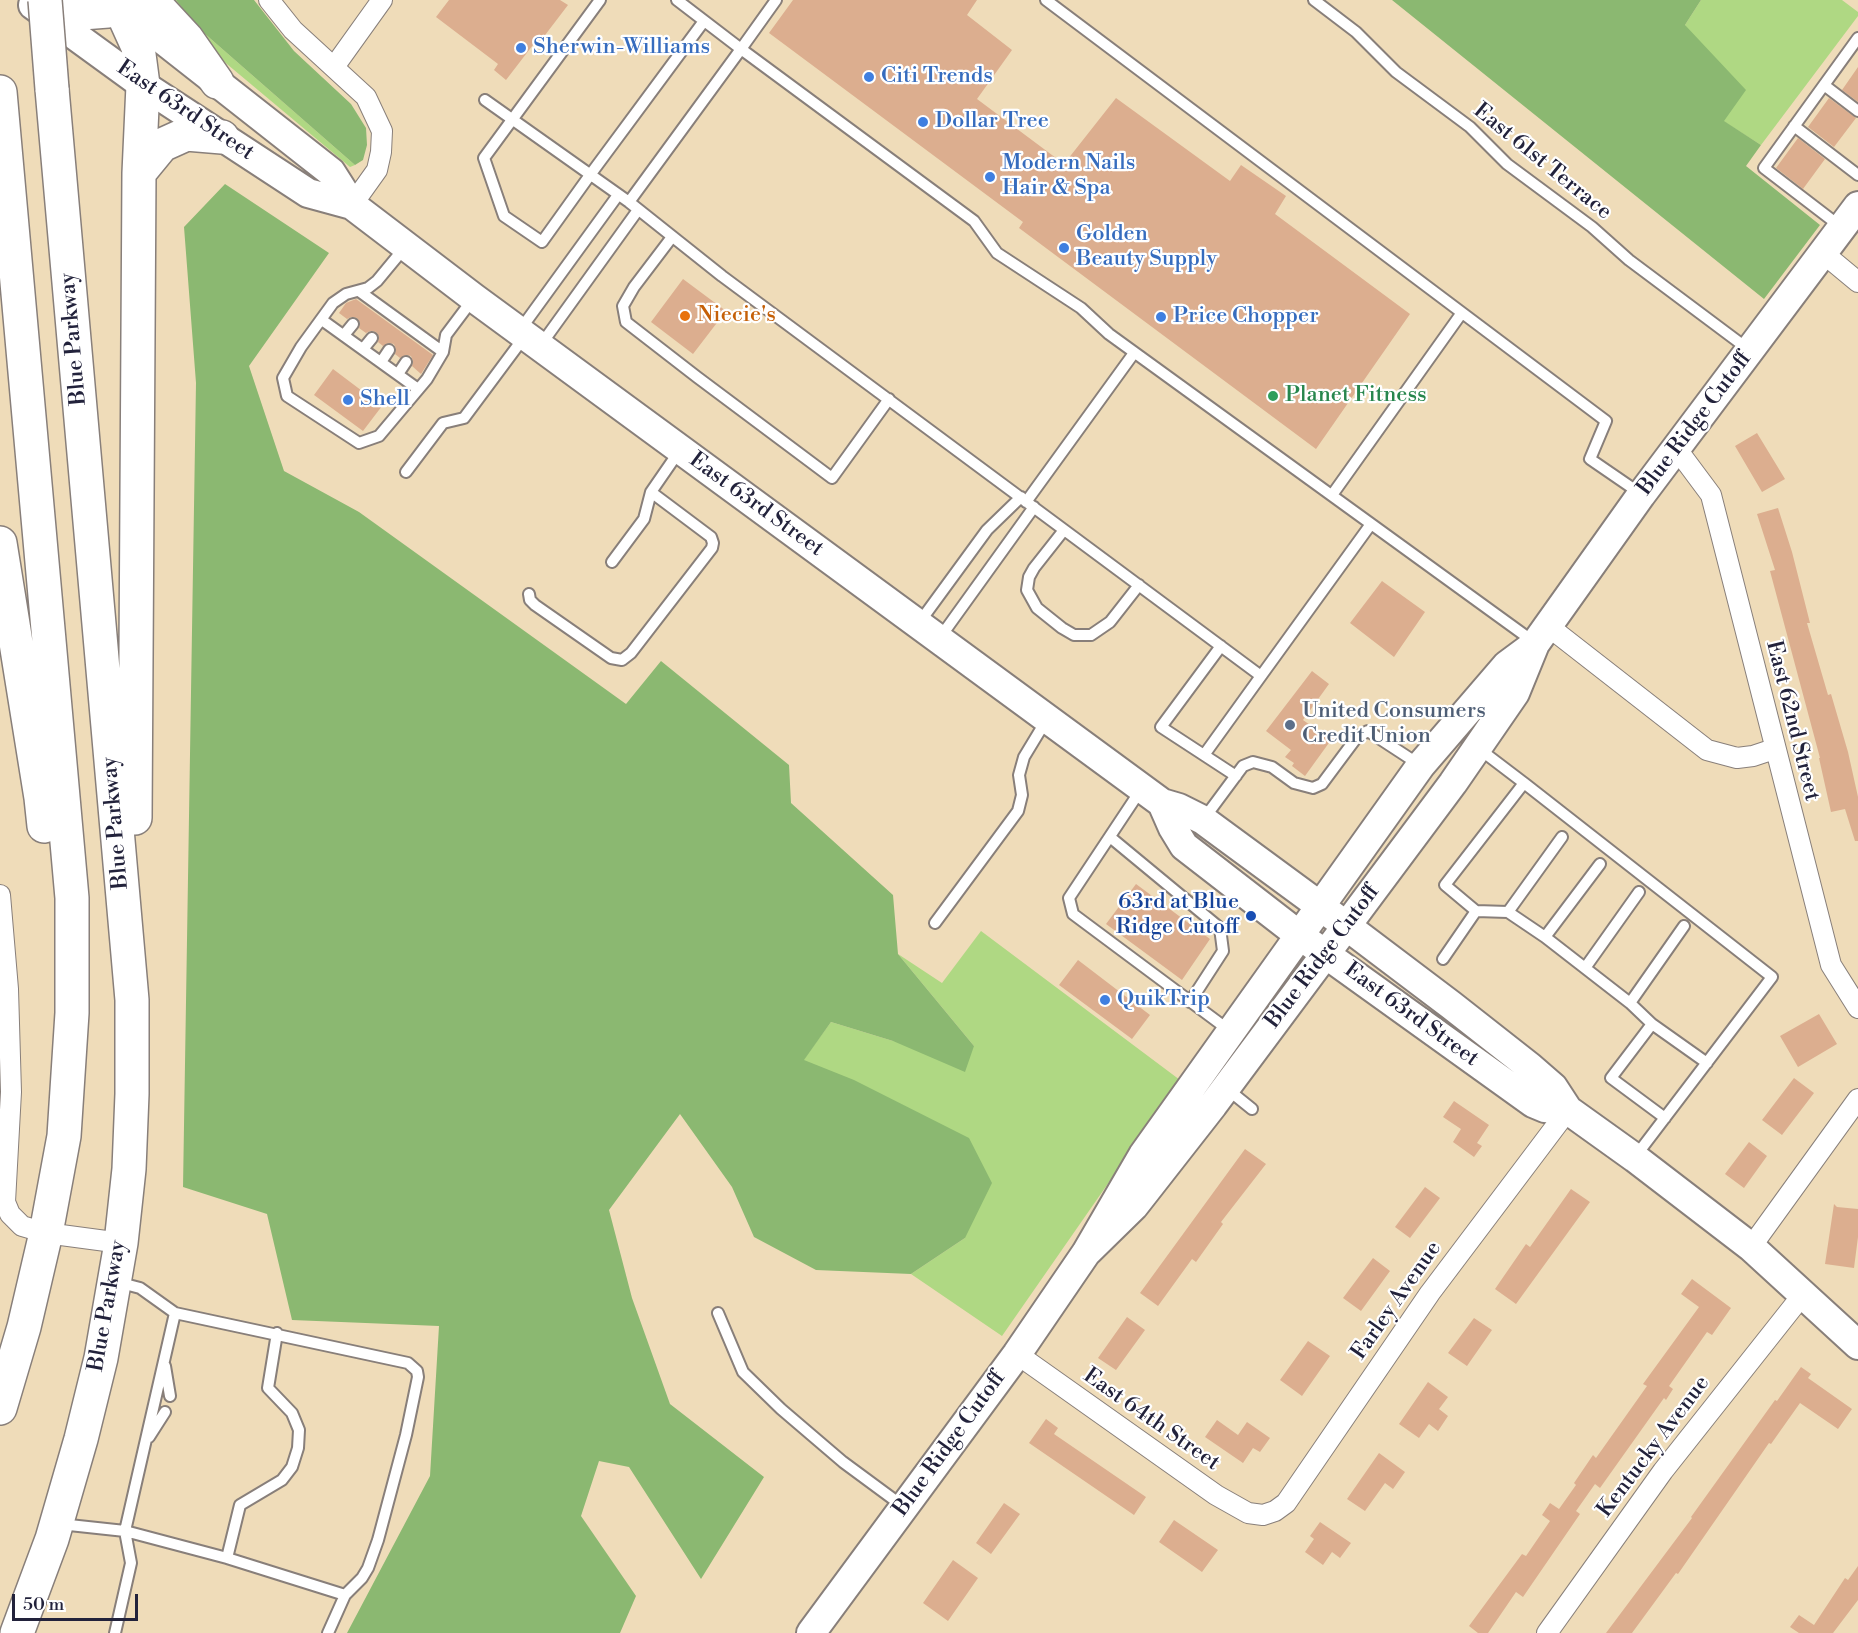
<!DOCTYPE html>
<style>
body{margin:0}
#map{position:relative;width:1858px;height:1633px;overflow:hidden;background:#efdcb9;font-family:"Libre Bodoni",serif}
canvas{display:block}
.scale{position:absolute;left:12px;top:1594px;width:126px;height:27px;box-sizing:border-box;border:3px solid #22223b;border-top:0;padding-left:8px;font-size:18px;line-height:21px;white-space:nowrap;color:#22223b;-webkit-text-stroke:4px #fff;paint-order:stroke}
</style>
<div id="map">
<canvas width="1858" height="1633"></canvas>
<div class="scale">50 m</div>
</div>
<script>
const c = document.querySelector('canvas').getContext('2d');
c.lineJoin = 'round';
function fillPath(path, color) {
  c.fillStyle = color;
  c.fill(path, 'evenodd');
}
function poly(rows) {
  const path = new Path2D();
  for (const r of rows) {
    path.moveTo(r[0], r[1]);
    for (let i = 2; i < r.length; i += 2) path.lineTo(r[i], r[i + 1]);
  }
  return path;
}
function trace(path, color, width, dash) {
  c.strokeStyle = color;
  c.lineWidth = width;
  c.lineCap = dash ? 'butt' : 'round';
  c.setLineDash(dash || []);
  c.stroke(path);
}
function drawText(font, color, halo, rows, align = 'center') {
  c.font = font + ' "Libre Bodoni",serif';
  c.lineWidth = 4.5;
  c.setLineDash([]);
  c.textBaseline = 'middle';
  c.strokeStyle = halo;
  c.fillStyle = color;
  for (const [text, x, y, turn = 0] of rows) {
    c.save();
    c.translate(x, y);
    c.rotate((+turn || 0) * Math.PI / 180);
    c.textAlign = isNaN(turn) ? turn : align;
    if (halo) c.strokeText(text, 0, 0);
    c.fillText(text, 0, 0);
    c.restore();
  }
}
const green = poly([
 [163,0,176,0,196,26,355,165,350,167,197,39],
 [1701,0,1842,0,1858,12,1858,16,1761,145,1723,121,1685,25],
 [981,931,1180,1080,1002,1336,911,1274,965,1238,803,1060,831,1022,893,1041,974,1046,898,954,942,983]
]);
const forest = poly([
 [176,0,254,0,294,51,351,104,366,128,367,145,363,160,355,165,196,26],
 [1392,0,1701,0,1685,25,1746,90,1724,121,1761,145,1746,166,1820,225,1764,299],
 [225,184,329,253,249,366,284,471,359,512,626,704,661,661,789,765,791,803,893,895,898,954,974,1046,965,1072,893,1041,831,1022,804,1060,854,1080,969,1138,992,1183,965,1238,911,1274,816,1270,754,1237,732,1187,680,1114,609,1210,632,1298,670,1404,764,1477,701,1579,629,1467,599,1461,581,1516,636,1596,620,1633,347,1633,430,1476,439,1326,292,1320,267,1214,183,1187,196,383,184,227]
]);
const building = poly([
 [449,0,560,0,568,5,539,43,536,41,506,80,494,70,498,64,436,17],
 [793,0,977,0,967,15,1012,50,977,99,1064,164,1116,98,1230,181,1241,165,1286,196,1275,214,1410,314,1316,449,1019,228,1023,222,769,33],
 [1858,67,1858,102,1842,90],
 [1829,98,1856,118,1834,147,1808,127],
 [1798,138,1825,159,1803,189,1776,168],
 [683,279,726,311,693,354,651,322],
 [356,299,433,355,421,374,412,366,413,362,411,356,406,355,400,358,395,354,396,350,394,344,389,343,383,346,378,342,379,336,376,332,370,331,366,333,359,328,360,322,357,318,351,317,347,319,339,313,346,303],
 [333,369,382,406,363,431,314,395],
 [1757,433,1785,479,1762,492,1735,446],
 [1778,508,1792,552,1810,623,1807,623,1828,695,1831,694,1848,752,1858,797,1858,841,1855,841,1845,809,1831,812,1819,758,1820,758,1770,571,1775,570,1757,514],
 [1382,581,1425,612,1394,657,1350,623],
 [1312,671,1329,684,1303,720,1331,740,1305,776,1292,766,1294,763,1285,757,1291,750,1266,731],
 [1136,884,1210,939,1182,980,1106,924],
 [1078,960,1150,1015,1132,1039,1059,985],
 [1819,1014,1837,1044,1798,1067,1780,1036],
 [1794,1078,1814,1093,1782,1135,1762,1120],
 [1454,1101,1489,1125,1477,1143,1482,1146,1474,1157,1453,1142,1461,1129,1443,1117],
 [1749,1142,1767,1156,1744,1188,1725,1174],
 [1245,1149,1266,1164,1221,1222,1223,1224,1196,1262,1192,1259,1158,1306,1140,1293],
 [1425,1187,1440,1198,1410,1238,1395,1227],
 [1571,1189,1590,1202,1516,1304,1495,1289,1526,1244,1530,1247],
 [1834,1204,1837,1207,1858,1209,1858,1237,1854,1268,1825,1264],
 [1373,1258,1390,1271,1361,1311,1343,1298],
 [1692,1279,1731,1308,1712,1335,1707,1332,1669,1386,1673,1389,1666,1400,1664,1398,1600,1488,1595,1484,1576,1511,1580,1514,1523,1597,1516,1592,1488,1633,1478,1633,1469,1626,1522,1554,1526,1556,1550,1521,1542,1515,1550,1503,1559,1509,1576,1485,1574,1483,1593,1455,1596,1458,1647,1386,1643,1384,1699,1307,1681,1294],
 [1127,1317,1145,1330,1116,1370,1098,1358],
 [1474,1318,1492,1330,1467,1366,1448,1353],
 [1308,1341,1330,1356,1302,1396,1280,1380],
 [1801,1367,1811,1374,1808,1378,1852,1409,1838,1429,1800,1403,1771,1444,1769,1443,1678,1574,1676,1573,1632,1633,1606,1633,1692,1518,1691,1517,1775,1400,1777,1401],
 [1428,1382,1448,1397,1439,1409,1448,1416,1438,1431,1429,1424,1419,1438,1399,1424],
 [1046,1419,1058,1428,1054,1434,1146,1497,1134,1515,1029,1443],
 [1217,1420,1238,1435,1247,1422,1270,1438,1260,1452,1253,1448,1243,1463,1205,1437],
 [1379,1453,1405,1472,1393,1489,1385,1483,1365,1511,1347,1499],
 [1004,1503,1020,1514,991,1554,976,1543],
 [1174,1520,1218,1550,1202,1572,1159,1542],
 [1320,1522,1351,1543,1340,1558,1332,1552,1323,1565,1305,1552,1314,1539,1310,1536],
 [953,1560,978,1578,948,1621,923,1603],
 [1858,1566,1858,1600,1833,1633,1799,1633,1790,1627,1799,1615,1814,1625,1845,1578,1848,1580]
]);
const lane = poly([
 [600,0,484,158,504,216,542,242,590,175,704,21],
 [677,0,741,49,776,0],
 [1046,0,1606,421,1590,459,1641,494],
 [1314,0,1356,32,1396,72,1470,127,1507,164,1592,227,1629,260,1748,349],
 [1824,85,1858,111],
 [485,100,629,202,722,276,1261,676,1371,524],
 [1794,126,1858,175],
 [629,202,741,49,974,221,997,253,1081,308,1109,334,1534,642],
 [1841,227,1764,168,1858,38],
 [672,237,634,287,623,306,626,322,697,377,832,478,889,399],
 [406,246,377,281,368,288,346,294,333,303,301,347,283,378,287,396,359,443,379,436,427,379,443,352,446,335,473,299],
 [359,291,443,352],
 [322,320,418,389],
 [520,330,618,195],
 [344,335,353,324],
 [540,346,638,210],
 [363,349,372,338],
 [381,362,389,350],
 [398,374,406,362],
 [406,472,443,423,464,418,525,336],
 [1332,495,1461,314],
 [1026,502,1134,353],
 [1064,530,1034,568,1029,577,1027,590,1037,608,1062,628,1074,635,1091,635,1110,622,1139,585],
 [612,562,644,519,651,492,680,450],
 [529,594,530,600,535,605,611,658,622,660,631,653,712,548,713,543,711,537,651,492],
 [919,623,987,530,1021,497],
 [939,639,1034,507],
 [1221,646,1161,727,1236,776],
 [1204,755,1261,676],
 [1524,783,1772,977,1635,1157],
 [1142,788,1069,898,1073,914,1230,1031],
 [1203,820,1243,766,1253,762,1272,767,1294,783,1313,788,1322,784,1357,737,1368,731,1420,765],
 [1110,837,1220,928,1223,951,1190,1002],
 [1476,911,1508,912,1545,937,1630,1003,1652,1024],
 [1508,912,1562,837],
 [935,923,1018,811,1022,795,1019,775,1024,757,1047,719],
 [1545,937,1600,864],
 [1443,959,1476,911,1445,885,1524,783,1478,748],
 [1585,968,1639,892],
 [1630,1003,1684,926],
 [1226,1088,1252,1109],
 [1665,1118,1611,1078,1652,1024,1707,1063],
 [718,1313,743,1372,781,1409,843,1462,904,1507],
 [165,1366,170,1396],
 [149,1437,165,1412],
 [60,1524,125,1531,227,1558,345,1595,362,1578,368,1568,378,1540,406,1435,418,1377,417,1371,408,1363,175,1313,140,1288,117,1282],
 [227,1558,240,1505,282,1480,292,1467,298,1448,299,1430,292,1413,268,1388,277,1333],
 [115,1633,131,1563,125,1531,175,1313],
 [328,1633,345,1595]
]);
const street = poly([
 [269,0,293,30,366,97,382,131,381,152,377,170,352,205],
 [334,67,382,0],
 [1823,253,1858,282],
 [1676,448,1711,495,1831,965,1858,1008],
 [1548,626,1707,750,1737,758,1753,756,1774,749],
 [0,895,8,989,11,1092,5,1202,10,1214,22,1226,46,1233,121,1243],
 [1751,1247,1858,1099],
 [1017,1354,1216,1495,1248,1513,1263,1515,1275,1511,1286,1503,1430,1293,1568,1110],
 [1547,1633,1663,1471,1804,1293]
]);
const secondary = poly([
 [116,3,331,172,352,205,474,298,1162,803,1179,808,1203,820,1320,906,1451,1005,1530,1067,1553,1087,1568,1110,1635,1158,1751,1247,1858,1345],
 [33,5,143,85,308,193,352,205],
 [1162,803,1173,828,1184,846,1299,935,1533,1103,1545,1108,1568,1110],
 [1086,1253,1134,1206,1213,1105,1453,783,1515,693,1535,644,1641,495,1858,206],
 [811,1633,1017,1354,1086,1253,1143,1155,1421,765,1507,665,1534,645]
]);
const highway = poly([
 [40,0,82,13,108,11,119,5],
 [120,0,119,5,138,47,143,85,139,173,135,818],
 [151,0,187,39,217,82],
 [0,92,72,898,72,1013,64,1136,46,1233,24,1327,0,1408],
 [139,173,162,145,182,136,186,134,222,137],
 [0,543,41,798,44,826],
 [17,1633,52,1539,81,1439,101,1358,121,1243,129,1169,132,1094,132,1000,52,89]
]);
const highwayBridge = poly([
 [45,0,52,89]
]);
const markers = [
 [521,48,6,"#3f7fe0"],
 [869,77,6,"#3f7fe0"],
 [923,122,6,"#3f7fe0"],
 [990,177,6,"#3f7fe0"],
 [1064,248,6,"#3f7fe0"],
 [685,316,6,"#e8710a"],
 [1161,317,6,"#3f7fe0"],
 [1273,396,6,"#2e9e5b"],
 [348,400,6,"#3f7fe0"],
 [1290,725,6,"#5c6f8a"],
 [1251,916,6,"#1a4fb4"],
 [1105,1000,6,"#3f7fe0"]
];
const shopNames = [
 ["Sherwin-Williams",533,48],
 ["Citi Trends",881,77],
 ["Dollar Tree",935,122],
 ["Modern Nails",1002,164],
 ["Hair & Spa",1002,189],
 ["Golden",1076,235],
 ["Beauty Supply",1076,260],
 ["Price Chopper",1173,317],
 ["Shell",360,400],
 ["QuikTrip",1117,1000]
];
const streetNames = [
 ["East 63rd Street",185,111,34],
 ["East 61st Terrace",1542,162,39],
 ["Blue Parkway",74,339,-95],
 ["Blue Ridge Cutoff",1695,424,-53],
 ["East 63rd Street",756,505,36],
 ["East 62nd Street",1792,721,76],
 ["Blue Parkway",116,823,-95],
 ["Blue Ridge Cutoff",1323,957,-53],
 ["East 63rd Street",1411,1015,36],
 ["Farley Avenue",1397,1301,-55],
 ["Blue Parkway",108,1306,-80],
 ["East 64th Street",1151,1420,35],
 ["Blue Ridge Cutoff",950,1444,-54],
 ["Kentucky Avenue",1654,1447,-53]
];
const foodNames = [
 ["Niecie's",697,316]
];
const leisureNames = [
 ["Planet Fitness",1285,396]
];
const serviceNames = [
 ["United Consumers",1302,712],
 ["Credit Union",1302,737]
];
const transitNames = [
 ["63rd at Blue",1239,903],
 ["Ridge Cutoff",1239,928]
];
fillPath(green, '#afd883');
fillPath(forest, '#8bb871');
fillPath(building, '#dcae8f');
trace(lane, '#887f7a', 14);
trace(street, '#887f7a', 22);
trace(secondary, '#887f7a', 32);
trace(highway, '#887f7a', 36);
trace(lane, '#fff', 10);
trace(street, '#fff', 20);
trace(secondary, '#fff', 28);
trace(highway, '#fff', 33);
trace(highwayBridge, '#887f7a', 36, []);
trace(highwayBridge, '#fff', 33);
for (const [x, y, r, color] of markers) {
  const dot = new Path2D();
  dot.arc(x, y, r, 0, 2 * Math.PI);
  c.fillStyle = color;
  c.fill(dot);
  trace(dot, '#fff', 2);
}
drawText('22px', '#366cbe', '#fff', shopNames, 'left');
drawText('22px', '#22223b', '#fff', streetNames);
drawText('22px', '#c56008', '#fff', foodNames, 'left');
drawText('22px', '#27864d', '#fff', leisureNames, 'left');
drawText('22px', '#4e5e75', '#fff', serviceNames, 'left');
drawText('22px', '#164399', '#fff', transitNames, 'right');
</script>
